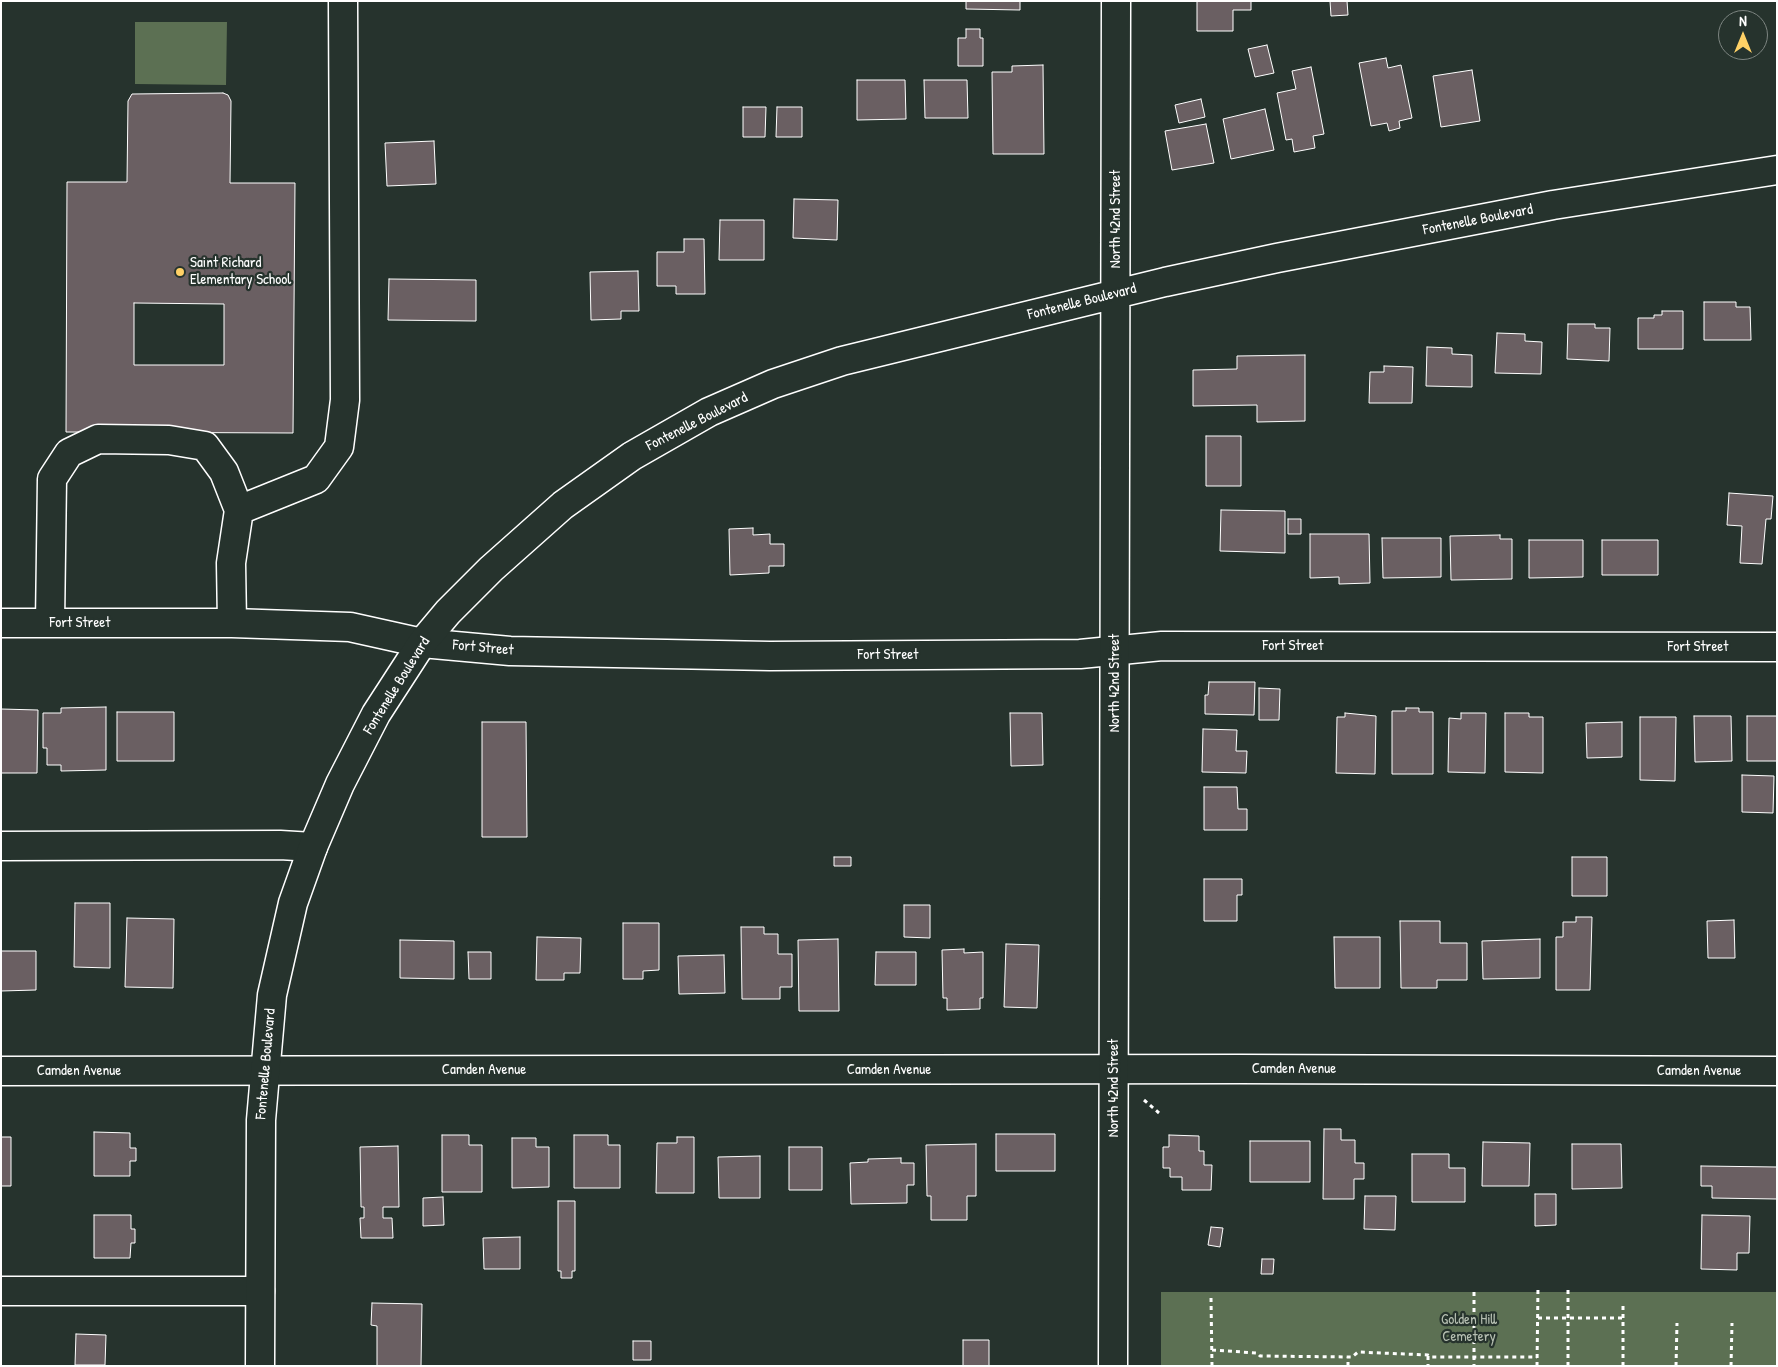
<!DOCTYPE html>
<style>
body{margin:0}
#map{position:relative;width:1778px;height:1367px;overflow:hidden;background:#26332d;font-family:"Patrick Hand",sans-serif}
canvas{display:block}
.frame{position:absolute;inset:0;border:2px solid #fff;pointer-events:none}
.north{position:absolute;left:1718px;top:10px;width:50px;height:50px;box-sizing:border-box;background:#26332d;border:1px solid #7d8581;border-radius:50%;rotate:0deg;font-size:14px;font-weight:700;line-height:20px;text-align:center;color:#fff}
.north::after{content:'';display:block;margin:auto;width:18px;height:22px;background:#ffd166;clip-path:polygon(50% 0,100% 100%,50% 72%,0 100%)}
</style>
<div id="map">
<canvas width="1778" height="1367"></canvas>
<div class="frame"></div>
<div class="north">N</div>
</div>
<script>
const c = document.querySelector('canvas').getContext('2d');
c.lineJoin = 'round';
function fillPath(path, color) {
  c.fillStyle = color;
  c.fill(path, 'evenodd');
}
function poly(rows) {
  const path = new Path2D();
  for (const r of rows) {
    path.moveTo(r[0], r[1]);
    for (let i = 2; i < r.length; i += 2) path.lineTo(r[i], r[i + 1]);
  }
  return path;
}
function trace(path, color, width, dash) {
  c.strokeStyle = color;
  c.lineWidth = width;
  c.lineCap = dash ? 'butt' : 'round';
  c.setLineDash(dash || []);
  c.stroke(path);
}
function drawText(font, color, halo, rows, align = 'center') {
  c.font = font + ' "Patrick Hand",sans-serif';
  c.lineWidth = 4.5;
  c.setLineDash([]);
  c.textBaseline = 'middle';
  c.strokeStyle = halo;
  c.fillStyle = color;
  for (const [text, x, y, turn = 0] of rows) {
    c.save();
    c.translate(x, y);
    c.rotate((+turn || 0) * Math.PI / 180);
    c.textAlign = isNaN(turn) ? turn : align;
    if (halo) c.strokeText(text, 0, 0);
    c.fillText(text, 0, 0);
    c.restore();
  }
}
const green = poly([
 [135,22,227,22,226,85,135,84],
 [1161,1292,1777,1292,1777,1366,1161,1366]
]);
const building = poly([
 [966,1,1020,1,1020,10,966,9,966,1],
 [1197,1,1251,1,1251,10,1233,10,1233,31,1197,31,1197,1],
 [1330,1,1347,1,1348,15,1331,16,1330,1],
 [966,29,980,29,980,38,983,38,983,66,958,66,958,38,966,38,966,29],
 [1267,45,1274,73,1255,77,1248,49,1267,45],
 [1386,58,1388,68,1401,65,1412,118,1399,121,1400,128,1389,131,1387,123,1371,126,1359,63,1386,58],
 [1043,65,1044,154,993,154,992,72,1012,72,1012,66,1043,65],
 [1311,67,1324,134,1313,136,1315,148,1294,152,1292,139,1286,140,1277,93,1296,89,1292,71,1311,67],
 [1472,70,1480,121,1441,127,1433,76,1472,70],
 [857,80,905,80,906,119,857,120,857,80],
 [924,80,967,80,968,118,925,118,924,80],
 [223,93,228,95,231,101,230,183,295,183,293,433,66,432,67,182,127,182,128,101,132,94,223,93],
 [134,303,224,304,224,365,134,365,134,303],
 [1201,99,1205,117,1179,123,1175,105,1201,99],
 [743,107,766,107,765,137,743,137,743,107],
 [777,107,802,107,802,137,776,137,777,107],
 [1265,109,1274,150,1231,159,1223,119,1265,109],
 [1206,124,1214,163,1172,170,1165,131,1206,124],
 [434,141,436,184,387,186,385,143,434,141],
 [794,199,838,200,837,240,793,238,794,199],
 [720,220,764,220,764,260,719,260,720,220],
 [684,239,704,239,705,294,676,294,676,286,657,286,657,252,684,252,684,239],
 [638,271,639,311,621,311,621,319,591,320,590,272,638,271],
 [389,279,476,280,476,321,388,320,389,279],
 [1704,302,1736,302,1736,307,1750,307,1751,340,1704,340,1704,302],
 [1662,311,1683,311,1683,349,1638,349,1638,318,1654,318,1654,315,1662,315,1662,311],
 [1568,324,1595,324,1595,328,1610,328,1609,361,1567,359,1568,324],
 [1497,333,1525,334,1525,341,1542,342,1541,374,1495,373,1497,333],
 [1427,347,1452,348,1452,354,1472,355,1472,387,1426,386,1427,347],
 [1305,355,1305,421,1257,422,1257,405,1193,406,1193,370,1237,369,1237,356,1305,355],
 [1384,366,1413,367,1412,403,1369,403,1370,372,1384,372,1384,366],
 [1206,436,1241,436,1241,486,1206,486,1206,436],
 [1729,493,1773,496,1771,519,1766,519,1762,564,1740,563,1742,526,1727,525,1729,493],
 [1221,510,1285,511,1285,553,1220,551,1221,510],
 [1288,519,1301,519,1301,534,1288,534,1288,519],
 [753,528,753,535,770,534,770,544,784,544,784,566,769,566,769,573,730,575,729,529,753,528],
 [1310,534,1369,534,1370,583,1339,584,1339,577,1310,578,1310,534],
 [1500,535,1500,539,1512,539,1512,579,1451,580,1450,536,1500,535],
 [1382,538,1441,538,1441,577,1383,578,1382,538],
 [1529,540,1583,540,1583,577,1529,578,1529,540],
 [1602,540,1658,540,1658,575,1602,575,1602,540],
 [1209,682,1255,682,1254,715,1205,714,1205,695,1208,695,1209,682],
 [1259,688,1280,689,1279,720,1259,720,1259,688],
 [106,707,106,770,61,771,61,765,47,765,47,748,43,748,43,713,61,713,61,708,106,707],
 [1406,708,1419,708,1419,712,1433,712,1433,774,1392,774,1392,711,1406,711,1406,708],
 [1,709,38,710,37,773,1,773,1,709],
 [117,712,174,712,174,761,117,761,117,712],
 [1010,713,1042,713,1043,765,1011,766,1010,713],
 [1345,713,1376,716,1375,774,1336,773,1337,717,1345,717,1345,713],
 [1461,713,1486,713,1485,773,1448,772,1449,718,1461,719,1461,713],
 [1505,713,1529,713,1529,717,1543,717,1543,773,1505,772,1505,713],
 [1694,716,1731,716,1732,761,1695,762,1694,716],
 [1747,716,1777,716,1777,761,1747,761,1747,716],
 [1640,717,1676,717,1675,781,1640,780,1640,717],
 [482,722,526,722,527,837,482,837,482,722],
 [1622,722,1622,757,1587,758,1586,723,1622,722],
 [1203,729,1237,730,1236,751,1247,751,1246,773,1202,772,1203,729],
 [1742,775,1774,776,1773,813,1742,812,1742,775],
 [1204,787,1237,787,1238,809,1247,809,1247,830,1204,830,1204,787],
 [834,857,851,857,851,866,834,866,834,857],
 [1572,857,1607,857,1607,896,1572,896,1572,857],
 [1204,879,1242,879,1242,895,1237,895,1237,921,1204,921,1204,879],
 [75,903,110,903,110,968,74,967,75,903],
 [904,905,930,905,930,938,904,937,904,905],
 [1576,917,1592,917,1590,990,1556,990,1556,937,1563,937,1563,922,1576,922,1576,917],
 [127,918,174,919,173,988,125,987,127,918],
 [1734,920,1735,958,1708,958,1707,921,1734,920],
 [1400,921,1440,921,1440,943,1467,943,1467,980,1437,980,1437,988,1401,988,1400,921],
 [623,923,659,923,659,970,643,971,643,979,623,979,623,923],
 [741,927,764,927,764,934,778,934,778,954,792,954,792,987,780,987,780,999,742,999,741,927],
 [537,937,581,938,580,973,564,973,564,980,536,980,537,937],
 [1334,937,1380,937,1380,988,1335,988,1334,937],
 [838,939,839,1011,799,1011,798,940,838,939],
 [1540,939,1540,978,1483,979,1482,941,1540,939],
 [400,940,454,941,454,979,400,978,400,940],
 [1006,944,1039,945,1037,1008,1004,1007,1006,944],
 [964,949,964,953,983,952,983,998,980,998,980,1009,947,1010,947,998,943,998,942,950,964,949],
 [1,951,36,951,36,990,1,991,1,951],
 [468,952,491,952,491,979,469,979,468,952],
 [876,952,916,952,916,985,875,985,876,952],
 [724,955,725,993,679,994,678,956,724,955],
 [1324,1129,1341,1129,1341,1140,1355,1140,1355,1163,1364,1163,1364,1179,1354,1179,1354,1199,1323,1199,1324,1129],
 [94,1132,130,1133,130,1148,136,1148,136,1161,130,1161,130,1176,94,1176,94,1132],
 [996,1134,1055,1134,1055,1171,996,1171,996,1134],
 [442,1135,469,1135,469,1145,482,1145,482,1192,442,1192,442,1135],
 [574,1135,608,1135,608,1145,620,1145,620,1188,574,1188,574,1135],
 [1169,1135,1199,1136,1199,1151,1204,1151,1204,1165,1212,1165,1211,1190,1182,1190,1182,1177,1170,1177,1170,1168,1163,1168,1163,1147,1169,1147,1169,1135],
 [1,1137,11,1137,11,1186,1,1186,1,1137],
 [677,1137,694,1137,694,1193,656,1193,657,1143,677,1143,677,1137],
 [512,1138,536,1138,536,1147,549,1147,549,1187,512,1188,512,1138],
 [1250,1141,1310,1141,1310,1182,1250,1182,1250,1141],
 [1483,1142,1530,1143,1529,1186,1482,1186,1483,1142],
 [976,1144,976,1196,967,1196,967,1220,931,1220,931,1196,927,1196,926,1145,976,1144],
 [1572,1144,1621,1144,1622,1188,1572,1189,1572,1144],
 [398,1146,399,1207,383,1207,383,1218,392,1218,393,1238,361,1238,360,1218,364,1218,364,1207,361,1207,360,1147,398,1146],
 [789,1147,822,1147,822,1190,789,1190,789,1147],
 [1412,1154,1449,1154,1449,1168,1465,1168,1465,1202,1412,1202,1412,1154],
 [760,1156,760,1198,719,1198,718,1157,760,1156],
 [901,1158,901,1163,914,1163,914,1185,907,1185,907,1203,851,1204,850,1163,868,1162,868,1159,901,1158],
 [1701,1166,1777,1167,1777,1199,1712,1198,1712,1186,1701,1186,1701,1166],
 [1535,1194,1556,1194,1556,1225,1535,1226,1535,1194],
 [1365,1196,1396,1196,1395,1230,1364,1229,1365,1196],
 [443,1197,444,1225,423,1226,423,1198,443,1197],
 [558,1201,575,1201,575,1271,572,1271,572,1278,561,1278,561,1271,558,1271,558,1201],
 [94,1215,131,1215,131,1229,135,1229,135,1243,131,1243,130,1258,94,1258,94,1215],
 [1702,1215,1750,1216,1749,1253,1737,1253,1737,1270,1701,1269,1702,1215],
 [1211,1227,1223,1228,1220,1247,1208,1245,1211,1227],
 [520,1237,520,1269,484,1269,483,1238,520,1237],
 [1262,1259,1274,1259,1273,1274,1261,1274,1262,1259],
 [372,1303,422,1304,421,1366,377,1366,377,1326,371,1325,372,1303],
 [76,1334,106,1335,105,1365,75,1365,76,1334],
 [963,1340,989,1340,989,1366,963,1366,963,1340],
 [633,1341,651,1341,651,1360,633,1360,633,1341]
]);
const path = poly([
 [1144,1100,1159,1113],
 [1474,1292,1474,1366],
 [1211,1298,1212,1366],
 [1538,1318,1623,1318],
 [1212,1350,1257,1353,1260,1356,1352,1357,1358,1352,1428,1355,1432,1357,1537,1357],
 [1428,1356,1428,1366],
 [1348,1366,1348,1357],
 [1537,1366,1538,1287],
 [1568,1366,1568,1288],
 [1623,1366,1623,1304],
 [1676,1366,1677,1323],
 [1731,1366,1732,1323]
]);
const minor = poly([
 [1,623,232,623,350,627,422,643,510,651,770,656,1080,654,1162,646,1777,647],
 [50,623,52,479,69,453,98,439,169,440,205,446,224,472,239,510,316,479,339,447,345,400,343,1],
 [232,623,231,563,239,510],
 [1,846,280,845,313,847],
 [1,1071,1239,1069,1777,1071],
 [1,1291,260,1291]
]);
const major = poly([
 [260,1366,261,1120,272,995,293,903,313,847,340,784,376,714,422,643,448,612,491,569,563,505,632,456,709,412,773,384,842,361,1165,282,1277,258,1553,205,1777,170],
 [1113,1366,1116,1]
]);
const markers = [
 [180,272,5,"#ffd166"]
];
const streetNames = [
 ["North 42nd Street",1116,219,-90],
 ["Fontenelle Boulevard",1478,220,-11],
 ["Fontenelle Boulevard",1082,302,-14],
 ["Fontenelle Boulevard",697,422,-27],
 ["Fort Street",80,623],
 ["Fort Street",1293,646],
 ["Fort Street",1698,647],
 ["Fort Street",483,648,5],
 ["Fort Street",888,655],
 ["North 42nd Street",1115,683,-90],
 ["Fontenelle Boulevard",397,686,-58],
 ["Fontenelle Boulevard",266,1064,-85],
 ["Camden Avenue",1294,1069],
 ["Camden Avenue",484,1070],
 ["Camden Avenue",889,1070],
 ["Camden Avenue",79,1071],
 ["Camden Avenue",1699,1071],
 ["North 42nd Street",1114,1088,-90]
];
const poiNames = [
 ["Saint Richard",190,263],
 ["Elementary School",190,280]
];
const parkNames = [
 ["Golden Hill",1469,1320],
 ["Cemetery",1469,1337]
];
fillPath(green, '#5c7053');
fillPath(building, '#6a5f62');
trace(building, '#fff', 1);
trace(minor, '#fff', 31);
trace(major, '#fff', 31);
trace(path, '#fff', 3, [4, 4]);
trace(minor, '#26332d', 28);
trace(major, '#26332d', 28);
for (const [x, y, r, color] of markers) {
  const dot = new Path2D();
  dot.arc(x, y, r, 0, 2 * Math.PI);
  c.fillStyle = color;
  c.fill(dot);
  trace(dot, '#26332d', 2);
}
drawText('15px', '#fff', '#26332d', streetNames);
drawText('15px', '#fff', '#26332d', poiNames, 'left');
drawText('15px', '#b6bfb2', '#26332d', parkNames);
</script>
